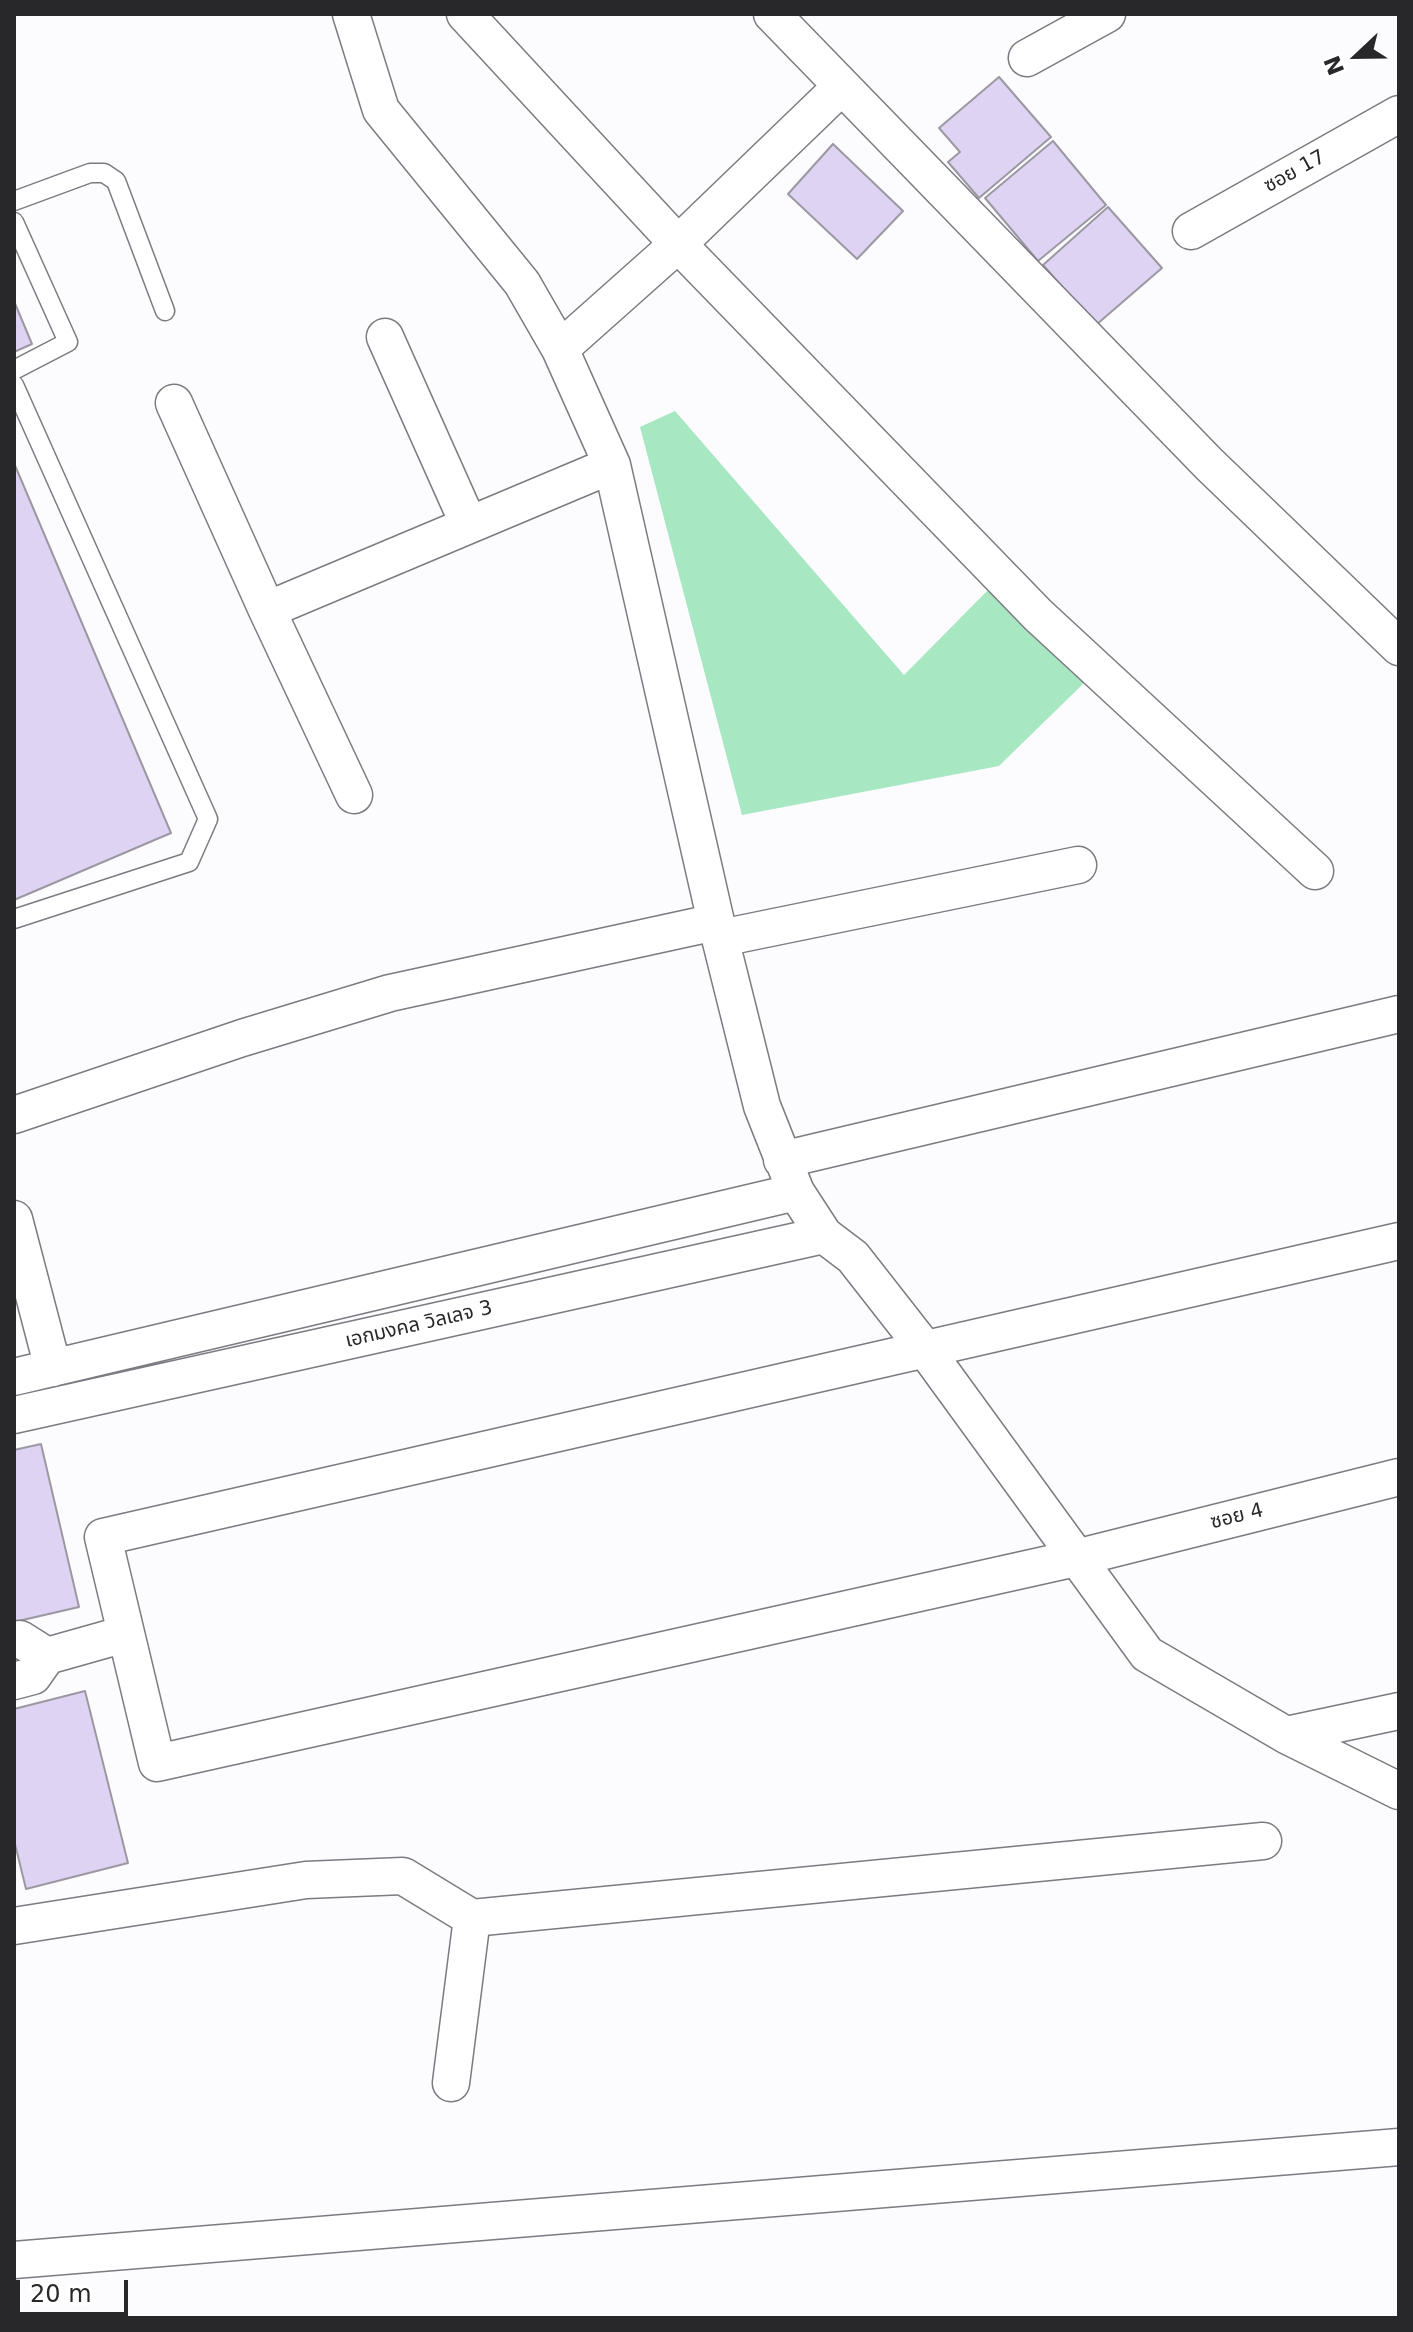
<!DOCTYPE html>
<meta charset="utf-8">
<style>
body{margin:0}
#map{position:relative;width:1413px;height:2332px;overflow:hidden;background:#fcfbfe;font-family:"DejaVu Sans",sans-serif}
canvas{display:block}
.frame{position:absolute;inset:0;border:16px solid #28272a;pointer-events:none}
.north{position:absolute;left:1317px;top:16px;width:80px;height:80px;-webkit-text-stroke:6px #fff;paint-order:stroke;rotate:248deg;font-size:22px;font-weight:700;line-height:32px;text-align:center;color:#28272a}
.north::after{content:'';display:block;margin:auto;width:28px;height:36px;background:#28272a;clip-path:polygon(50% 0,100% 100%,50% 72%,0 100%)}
.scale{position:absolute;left:16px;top:2280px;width:112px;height:36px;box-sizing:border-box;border:4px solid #28272a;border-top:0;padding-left:10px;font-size:24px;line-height:28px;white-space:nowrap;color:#28272a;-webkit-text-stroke:6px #fff;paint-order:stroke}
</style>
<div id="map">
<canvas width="1413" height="2332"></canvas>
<div class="frame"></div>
<div class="north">N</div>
<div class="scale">20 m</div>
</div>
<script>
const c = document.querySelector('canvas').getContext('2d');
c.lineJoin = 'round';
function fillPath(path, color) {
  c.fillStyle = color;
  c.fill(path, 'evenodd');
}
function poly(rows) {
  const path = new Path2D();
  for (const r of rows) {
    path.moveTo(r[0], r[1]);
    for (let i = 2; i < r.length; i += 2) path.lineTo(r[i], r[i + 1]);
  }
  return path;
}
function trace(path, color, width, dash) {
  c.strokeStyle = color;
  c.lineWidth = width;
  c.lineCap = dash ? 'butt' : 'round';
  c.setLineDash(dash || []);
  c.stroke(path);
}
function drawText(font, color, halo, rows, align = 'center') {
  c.font = font + ' "DejaVu Sans","Noto Sans Thai",sans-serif';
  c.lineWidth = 7;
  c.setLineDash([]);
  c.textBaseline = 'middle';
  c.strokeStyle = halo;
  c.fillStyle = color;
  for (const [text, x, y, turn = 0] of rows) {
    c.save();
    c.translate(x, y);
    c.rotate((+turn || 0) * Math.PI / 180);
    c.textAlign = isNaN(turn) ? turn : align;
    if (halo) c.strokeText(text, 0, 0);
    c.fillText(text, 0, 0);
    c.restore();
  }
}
const green = poly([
 [675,411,904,675,990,588,1085,682,999,766,742,815,640,427]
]);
const building = poly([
 [999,77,1051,137,979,198,948,162,960,152,939,128,999,77],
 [1053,141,1106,205,1038,261,985,198,1053,141],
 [833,144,903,211,857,259,788,194,833,144],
 [1108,207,1162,268,1096,325,1043,265,1108,207],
 [14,301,32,344,14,352,14,301],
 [14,463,171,833,14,900,14,463],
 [41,1444,79,1607,14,1622,14,1450,41,1444],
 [85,1691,128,1863,26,1889,14,1840,14,1709,85,1691]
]);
const service = poly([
 [14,201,90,173,104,173,116,181,165,311],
 [14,222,68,342,14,370],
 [14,385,208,819,189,862,14,919]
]);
const minor = poly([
 [351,14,381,110,522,283,560,349,612,465,716,922,762,1106,796,1192,824,1235,853,1257,925,1349,1147,1654,1286,1735,1399,1791],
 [465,14,678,244,1038,615,1315,871],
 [772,14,1209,464,1399,647],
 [1027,58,1107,14],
 [1191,231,1399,114],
 [385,337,469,525],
 [560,349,678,244,841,87],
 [174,403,267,610,354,795],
 [267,610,612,465],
 [721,938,1078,865],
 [14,1115,242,1038,390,993,716,922],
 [782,1160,1399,1014],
 [14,1219,53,1368],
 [1399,1241,103,1537,157,1763,1076,1558,1399,1477],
 [14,1377,796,1192],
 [14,1415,824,1235],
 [14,1640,20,1639,47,1656],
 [14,1681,33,1676,47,1656,125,1634],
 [1286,1735,1399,1711],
 [14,1926,306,1880,403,1876,472,1918,1263,1841],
 [451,2083,472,1918],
 [14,2260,1399,2147]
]);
const streetNames = [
 ["ซอย 17",1295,172,-29],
 ["เอกมงคล วิลเลจ 3",419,1325,-13],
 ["ซอย 4",1237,1517,-14]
];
fillPath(green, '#a7e8c3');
fillPath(building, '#ded3f3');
trace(building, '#9b98a1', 2);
trace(service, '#7d7a82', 21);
trace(minor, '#7d7a82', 39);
trace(service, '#fff', 18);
trace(minor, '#fff', 36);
drawText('20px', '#28272a', '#fff', streetNames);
</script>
